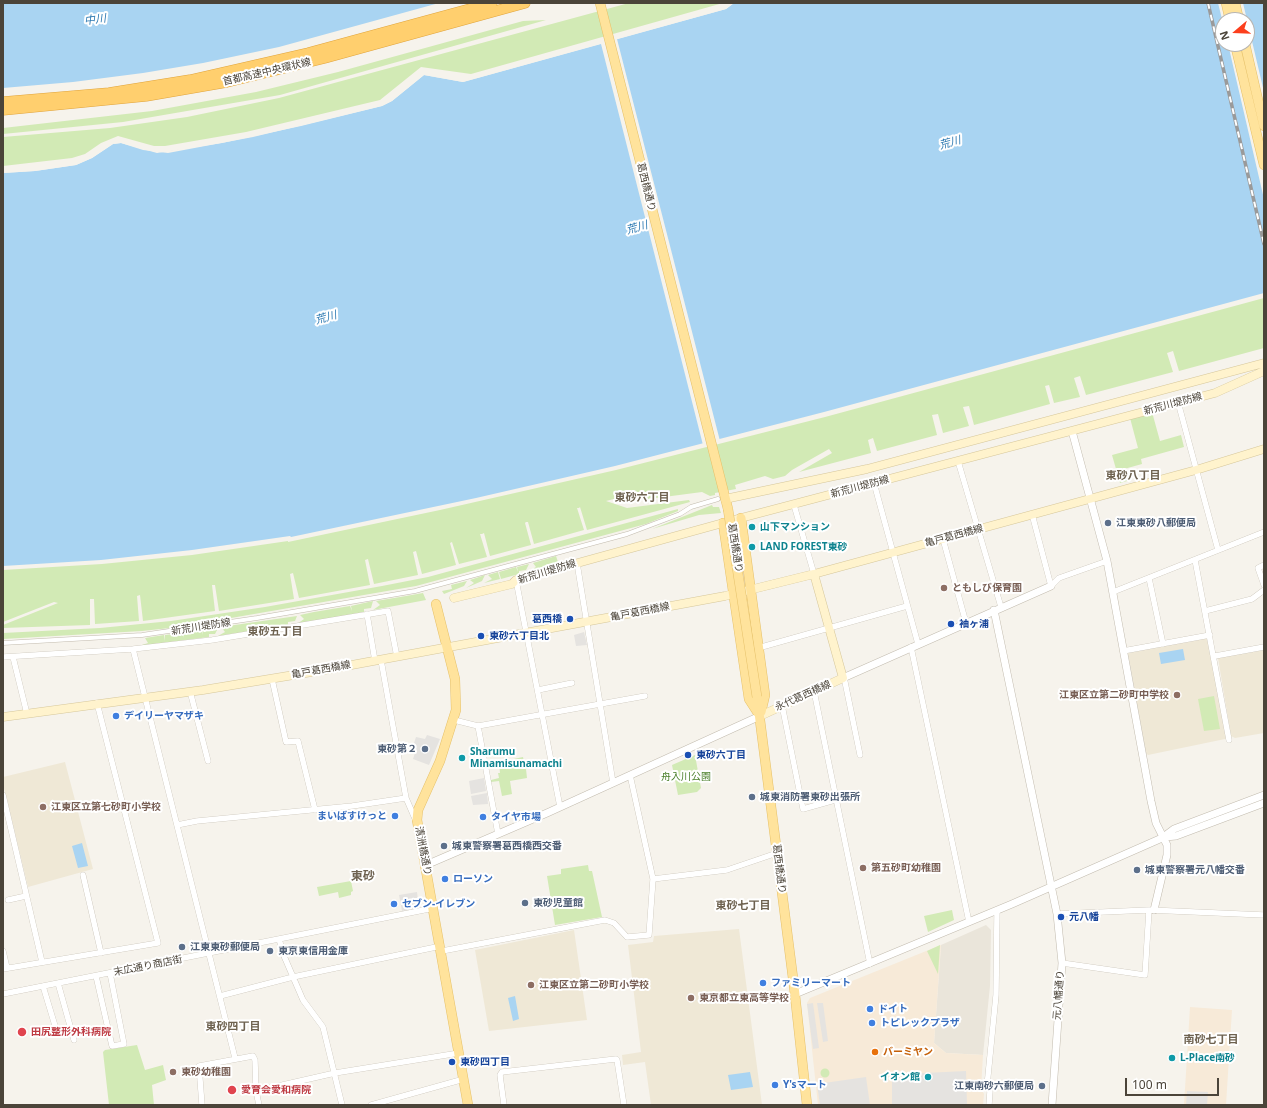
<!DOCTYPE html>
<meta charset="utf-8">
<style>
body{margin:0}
#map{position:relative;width:1267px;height:1108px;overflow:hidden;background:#f6f3ec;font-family:"Noto Sans",sans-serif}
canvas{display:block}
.frame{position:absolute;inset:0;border:4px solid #4b4439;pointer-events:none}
.north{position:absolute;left:1215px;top:12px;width:40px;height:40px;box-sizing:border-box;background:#fff;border:1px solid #b7b4b0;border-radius:50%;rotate:251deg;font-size:11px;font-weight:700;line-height:16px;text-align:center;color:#4b4439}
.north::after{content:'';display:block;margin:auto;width:14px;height:18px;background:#fc3f1d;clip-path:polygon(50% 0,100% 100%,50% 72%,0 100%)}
.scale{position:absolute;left:1125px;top:1078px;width:94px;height:18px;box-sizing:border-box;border:2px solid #4b4439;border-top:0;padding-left:5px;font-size:12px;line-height:14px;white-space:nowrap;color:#4b4439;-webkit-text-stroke:3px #fff;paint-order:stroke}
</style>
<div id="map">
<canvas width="1267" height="1108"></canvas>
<div class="frame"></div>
<div class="north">N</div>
<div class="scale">100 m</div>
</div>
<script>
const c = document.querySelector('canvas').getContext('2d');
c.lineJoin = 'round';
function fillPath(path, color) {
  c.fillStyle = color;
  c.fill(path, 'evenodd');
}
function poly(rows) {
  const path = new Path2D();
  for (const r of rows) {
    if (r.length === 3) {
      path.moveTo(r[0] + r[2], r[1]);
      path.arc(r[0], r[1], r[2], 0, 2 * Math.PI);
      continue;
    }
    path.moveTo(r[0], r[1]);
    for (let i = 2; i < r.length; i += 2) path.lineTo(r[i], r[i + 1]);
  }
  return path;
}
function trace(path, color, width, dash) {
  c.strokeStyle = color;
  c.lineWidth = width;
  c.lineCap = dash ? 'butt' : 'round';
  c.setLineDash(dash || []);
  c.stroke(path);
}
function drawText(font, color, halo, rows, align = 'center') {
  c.font = font + ' "Noto Sans","Noto Sans JP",sans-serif';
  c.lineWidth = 4;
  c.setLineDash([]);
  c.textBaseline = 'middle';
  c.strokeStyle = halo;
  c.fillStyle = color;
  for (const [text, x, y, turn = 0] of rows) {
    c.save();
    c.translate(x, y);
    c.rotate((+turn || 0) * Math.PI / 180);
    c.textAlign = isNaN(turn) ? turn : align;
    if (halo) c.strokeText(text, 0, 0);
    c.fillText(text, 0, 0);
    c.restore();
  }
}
const residential = poly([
 [986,925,991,930,990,986,983,1055,946,1053,934,1043,941,945]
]);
const commercial = poly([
 [941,945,934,1043,946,1053,983,1055,981,1089,984,1094,983,1105,818,1105,807,1003,810,998],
 [1190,1007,1232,1010,1226,1105,1184,1105]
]);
const industrial = poly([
 [737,523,746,585,735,588,726,525]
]);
const education = poly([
 [1209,638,1227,737,1225,739,1148,755,1146,753,1128,653],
 [1264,650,1264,733,1235,738,1231,736,1218,658],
 [65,762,93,869,28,887,3,784,3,777],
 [739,929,762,1105,651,1105,645,1062,623,1065,622,1055,641,1052,628,945,653,942,654,936],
 [574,930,587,1020,489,1031,475,950]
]);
const green = poly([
 [629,3,723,3,471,74,421,67,380,100,246,132,165,146,154,146,118,136,101,143,85,154,72,158,3,166,3,137,110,128,187,117,279,98],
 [546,20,280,95,123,122,3,134,3,128,152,111,256,92,338,72,523,21],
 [1264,298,1264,348,1179,371,1173,351,1167,353,1173,372,1086,395,1080,376,1074,378,1080,397,1054,403,1049,385,1045,386,1050,404,974,425,969,406,963,407,969,426,943,433,938,414,932,415,937,435,877,451,873,438,868,440,871,453,799,472,832,453,829,449,792,470,785,476,773,479,765,476,735,485,736,489,715,493,715,495,710,496,702,492,626,502,618,498,606,501,627,508,689,500,690,502,587,530,580,507,579,508,577,508,584,530,534,544,528,522,526,522,525,523,531,545,490,556,484,533,482,534,480,534,487,557,459,564,452,542,450,543,456,565,422,574,416,551,413,552,418,575,374,584,368,559,365,560,370,585,299,598,293,573,290,574,294,599,219,611,215,585,212,585,215,611,143,621,140,595,137,596,139,621,95,624,94,599,90,599,90,625,3,628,3,625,58,603,54,602,3,622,3,570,102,564,192,555,288,541,288,542,440,510,616,470,825,417],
 [1152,412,1160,441,1181,435,1184,447,1141,459,1142,464,1124,469,1127,481,1120,483,1112,455,1138,448,1130,418],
 [712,505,713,507,719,507,721,513,699,515,652,529],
 [678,509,678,511,646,524,416,586,179,627,142,631,3,639,3,633,100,628,171,621,265,607,382,586,428,577],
 [556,556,558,562,576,559,529,571,536,567,533,563],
 [529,564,526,570,519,571,519,574,501,579,499,572,516,567,518,572,517,567],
 [498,572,500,579,484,583,492,579,488,575],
 [485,575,482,581,466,588,474,583,470,580],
 [467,581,464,586,444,594,442,591,452,589,451,585],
 [423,593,426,600,373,610,380,605,376,601,406,596,407,600,406,596],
 [373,601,371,608,364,609,364,612,297,624,304,619,300,615,314,612,315,618,314,612,332,609,333,614,332,609,350,606,352,611,351,606],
 [297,616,295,621,288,622,288,625,218,636,225,632,221,627],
 [218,628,215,634,209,634,209,637,139,646,148,643,145,638,164,635,165,641,165,635,183,633,184,638,184,633,202,630,203,635,203,630],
 [1214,696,1220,729,1204,731,1198,699],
 [695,755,701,788,697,792,678,795,672,765],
 [523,757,524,762,535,760,536,765,549,762,549,764,526,769,527,778,510,781,512,794,502,796,499,781,491,782,491,780,499,778,498,773,500,773,499,762],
 [588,865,589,871,592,871,602,917,555,925,547,876,561,874,561,869],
 [351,881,353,891,351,892,351,895,339,898,338,892,319,896,317,887],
 [952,910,954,920,928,932,924,916],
 [940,945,938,974,927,951],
 [137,1045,145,1070,163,1065,166,1080,152,1085,154,1105,109,1105,103,1052,105,1050],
 [825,1073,4.5]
]);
const parking = poly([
 [584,632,587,645,576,646,574,635],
 [427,735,440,739,429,765,413,759,416,750,412,749,416,737,425,739],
 [484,778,486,791,471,794,469,781],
 [487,793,488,804,473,805,471,796],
 [417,892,419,909,402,911,399,895],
 [813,1003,819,1048,813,1049,807,1004],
 [817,1003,823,1003,828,1041,823,1042],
 [966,1071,967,1105,892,1105,892,1078,904,1077,904,1074],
 [866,1077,870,1105,820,1105,817,1084],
 [1187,1091,1208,1092,1207,1105,1186,1105]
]);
const water = poly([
 [3,3,439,3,279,47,203,63,143,73,73,82,3,88],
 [734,3,1264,3,1264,293,824,412,615,466,476,498,291,537,290,536,192,550,101,560,3,566,3,173,35,171,76,165,92,158,113,144,121,143,157,153,222,143,301,126,382,106,392,101,424,75,463,82,726,9],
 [1223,20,1247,20,1247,44,1223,44],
 [1183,649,1185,660,1161,664,1159,653],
 [82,843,88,866,78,868,72,846],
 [515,996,519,1019,513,1021,508,998],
 [750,1072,753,1087,731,1090,728,1075]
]);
const pier = poly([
 [731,3,734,3,726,9,617,39,720,441,703,445,601,44,463,82,424,75,392,101,382,106,253,137,168,153,143,150,121,143,113,144,92,158,76,165,35,171,3,173,3,171,35,169,76,163,91,156,113,142,121,141,144,148,168,151,252,135,301,124,382,104,391,99,423,73,462,80,726,7],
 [1218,3,1243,3,1247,20,1223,20,1223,23],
 [1247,20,1264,92,1264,199,1228,44,1247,44]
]);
const pedestrian = poly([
 [3,643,142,635,257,618,415,591,627,534,680,514,691,507,718,499]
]);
const minor = poly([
 [1178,402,1218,550],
 [958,461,1001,607],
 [874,483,918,644],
 [794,505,814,574],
 [1032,514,1051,586,1059,578,1107,561],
 [943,539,966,623],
 [1195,560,1229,740],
 [577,563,613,783],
 [1264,565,1258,568,1264,585],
 [1149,578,1163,644],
 [516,580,560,807],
 [1113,592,1264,532],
 [1205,611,1252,599,1264,590],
 [367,614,375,661],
 [911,647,969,922],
 [758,648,907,606],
 [133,649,212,640,388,611,397,657],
 [1123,651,1210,635],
 [1215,656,1264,647],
 [3,657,133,649,235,1058],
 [13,657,27,714],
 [381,660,406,798,416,821],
 [844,677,860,755],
 [272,679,286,742,298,741,315,810],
 [538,690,572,683],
 [190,691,208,761],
 [814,691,870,964],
 [782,705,803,809,835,800],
 [454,720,478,726,645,696],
 [478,726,498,834],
 [3,795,42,962],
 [177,825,197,821,352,806,406,798],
 [83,875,101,953],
 [653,879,727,870,777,853],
 [8,900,26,896],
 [1057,914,1149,910],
 [279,939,284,956,303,1000,323,1027,342,1105],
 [3,951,7,968],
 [442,951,605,920,614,923,627,937,649,935,653,879,630,775],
 [1062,963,1145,975,1149,910,1264,915],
 [3,969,158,943,97,703],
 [96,976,112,1046,124,1044,110,973],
 [58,983,74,1040],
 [43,986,56,1029],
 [3,994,434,908],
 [220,996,293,977,441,946],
 [256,1091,335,1073,459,1053],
 [202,1105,199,1066,253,1056,255,1060,256,1091,259,1105],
 [371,1105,464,1079],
 [504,1105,500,1075,502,1072,616,1059,617,1060,624,1105],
 [989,1105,990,1091,987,1086,996,995,997,911]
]);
const tertiary = poly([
 [1072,431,1107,561,1151,801,1156,823,1167,845,1167,855,1154,910],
 [994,610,1057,914,1062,963,1052,1105],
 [843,678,1051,586],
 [1165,837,1176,836,1264,803],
 [426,865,547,813,760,716],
 [795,994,1012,904,1162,838,1174,829,1264,795]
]);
const secondary = poly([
 [725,499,867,469,1264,363],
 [454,598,512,584,516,580,741,518,1215,393,1264,371],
 [760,716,843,678,814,574],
 [3,717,203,690,330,669,725,596,814,574,1196,470,1264,449]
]);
const primary = poly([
 [600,3,728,509],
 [1226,3,1230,20],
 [1235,3,1239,20],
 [1235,44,1264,165],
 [1245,44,1264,126],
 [741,518,765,695,761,712],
 [723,523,749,699,758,713],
 [436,604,455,679,456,710,440,761,418,810,417,820,468,1105],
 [757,697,794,986,807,1105]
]);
const motorway = poly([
 [3,102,109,93,190,80,308,53,492,3],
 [3,110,146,96,227,82,325,58,525,3]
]);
const rail = poly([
 [1208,3,1264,244]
]);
const primaryBridge = poly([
 [728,509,757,697]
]);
const markers = [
 [1108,523,4,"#5c6f8a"],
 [752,527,4,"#0f9aa8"],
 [752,547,4,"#0f9aa8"],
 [944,588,4,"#8d6e63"],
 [570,619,4,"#1a4fb4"],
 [951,624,4,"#1a4fb4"],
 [481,636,4,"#1a4fb4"],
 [1177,695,4,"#8d6e63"],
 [116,716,4,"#3f7fe0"],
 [425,749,4,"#5c6f8a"],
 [688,755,4,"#1a4fb4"],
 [462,758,4,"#0f9aa8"],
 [752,797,4,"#5c6f8a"],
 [43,807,4,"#8d6e63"],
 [395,816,4,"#3f7fe0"],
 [483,817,4,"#3f7fe0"],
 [444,846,4,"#5c6f8a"],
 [863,868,4,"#8d6e63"],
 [1137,870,4,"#5c6f8a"],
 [445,879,4,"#3f7fe0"],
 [525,903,4,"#5c6f8a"],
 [394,904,4,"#3f7fe0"],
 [1061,917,4,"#1a4fb4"],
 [182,947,4,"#5c6f8a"],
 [270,951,4,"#5c6f8a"],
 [763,983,4,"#3f7fe0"],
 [531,985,4,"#8d6e63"],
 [691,998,4,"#8d6e63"],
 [870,1009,4,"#3f7fe0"],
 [872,1023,4,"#3f7fe0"],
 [22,1032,5,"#e0444e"],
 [875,1052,4,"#e8710a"],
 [1172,1058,4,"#0f9aa8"],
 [452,1062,4,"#1a4fb4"],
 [173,1072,4,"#8d6e63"],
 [928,1077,4,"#0f9aa8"],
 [775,1085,4,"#3f7fe0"],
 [1042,1086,4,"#5c6f8a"],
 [232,1090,5,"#e0444e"]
];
const streetNames = [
 ["首都高速中央環状線",267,72,-13],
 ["葛西橋通り",646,187,76],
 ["新荒川堤防線",1173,404,-15],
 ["新荒川堤防線",860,487,-15],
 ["亀戸葛西橋線",954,536,-15],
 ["葛西橋通り",735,548,81],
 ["新荒川堤防線",547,572,-17],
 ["亀戸葛西橋線",640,612,-11],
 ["新荒川堤防線",201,627,-9],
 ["亀戸葛西橋線",321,670,-10],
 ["永代葛西橋線",803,696,-24],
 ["清洲橋通り",423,851,79],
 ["葛西橋通り",779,869,83],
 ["末広通り商店街",148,966,-11],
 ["元八幡通り",1059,995,-86]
];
const serviceNames = [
 ["江東東砂八郵便局",1116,523],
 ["東砂第２",417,749,"right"],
 ["城東消防署東砂出張所",760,797],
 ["城東警察署葛西橋西交番",452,846],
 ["城東警察署元八幡交番",1145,870],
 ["東砂児童館",533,903],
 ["江東東砂郵便局",190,947],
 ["東京東信用金庫",278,951],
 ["江東南砂六郵便局",1034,1086,"right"]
];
const cultureNames = [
 ["山下マンション",760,527],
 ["LAND FOREST東砂",760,547],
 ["Sharumu",470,752],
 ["Minamisunamachi",470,764],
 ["L-Place南砂",1180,1058],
 ["イオン館",920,1077,"right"]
];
const educationNames = [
 ["ともしび保育園",952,588],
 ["江東区立第二砂町中学校",1169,695,"right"],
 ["江東区立第七砂町小学校",51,807],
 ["第五砂町幼稚園",871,868],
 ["江東区立第二砂町小学校",539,985],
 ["東京都立東高等学校",699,998],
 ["東砂幼稚園",181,1072]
];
const transitNames = [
 ["葛西橋",562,619,"right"],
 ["袖ヶ浦",959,624],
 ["東砂六丁目北",489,636],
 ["東砂六丁目",696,755],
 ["元八幡",1069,917],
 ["東砂四丁目",460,1062]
];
const shopNames = [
 ["デイリーヤマザキ",124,716],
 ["まいばすけっと",387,816,"right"],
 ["タイヤ市場",491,817],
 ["ローソン",453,879],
 ["セブン-イレブン",402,904],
 ["ファミリーマート",771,983],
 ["ドイト",878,1009],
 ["トピレックプラザ",880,1023],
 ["Y'sマート",783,1085]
];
const parkNames = [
 ["舟入川公園",686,777]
];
const healthNames = [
 ["田尻整形外科病院",31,1032],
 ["愛育会愛和病院",241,1090]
];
const foodNames = [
 ["バーミヤン",883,1052]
];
const waterNames = [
 ["中川",95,20,-7],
 ["荒川",950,143,-15],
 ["荒川",637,228,-16],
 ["荒川",326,318,-16]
];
const neighbourhoodNames = [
 ["東砂八丁目",1133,476],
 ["東砂六丁目",642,498],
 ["東砂五丁目",275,632],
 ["東砂七丁目",743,906],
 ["東砂四丁目",233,1027],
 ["南砂七丁目",1211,1040]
];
const quarterNames = [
 ["東砂",363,877]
];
fillPath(residential, '#eae5da');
fillPath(commercial, '#f7ead8');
fillPath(industrial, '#e6e2dd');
fillPath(education, '#efe8d6');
fillPath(green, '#d2eab5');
fillPath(parking, '#e5e3e0');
fillPath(water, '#a9d4f2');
fillPath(pier, '#f6f3ec');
trace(pedestrian, '#c2bbae', 5);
trace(minor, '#c2bbae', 6);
trace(tertiary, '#c2bbae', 8);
trace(secondary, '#d6c79b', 9);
trace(primary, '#e6c16a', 10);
trace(motorway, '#e0a43c', 11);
trace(pedestrian, '#fff', 4);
trace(minor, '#fff', 5.5);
trace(tertiary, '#fff', 7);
trace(secondary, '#fff3cd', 8);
trace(primary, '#ffe39c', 9);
trace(motorway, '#ffcf6e', 10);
trace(rail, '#9a9a9a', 3.5);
trace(rail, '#fff', 2, [6]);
trace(primaryBridge, '#e6c16a', 10, []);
trace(primaryBridge, '#ffe39c', 9);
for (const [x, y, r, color] of markers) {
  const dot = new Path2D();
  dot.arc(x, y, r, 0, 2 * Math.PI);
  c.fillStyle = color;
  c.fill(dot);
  trace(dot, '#fff', 1.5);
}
drawText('10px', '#4b4439', '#fff', streetNames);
drawText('bold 10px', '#4e5e75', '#fff', serviceNames, 'left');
drawText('bold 10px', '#0d838f', '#fff', cultureNames, 'left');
drawText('bold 10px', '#785e54', '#fff', educationNames, 'left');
drawText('bold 10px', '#164399', '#fff', transitNames, 'left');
drawText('bold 10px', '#366cbe', '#fff', shopNames, 'left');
drawText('10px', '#4a7f2a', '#fff', parkNames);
drawText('bold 10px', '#be3a42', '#fff', healthNames, 'left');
drawText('bold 10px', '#c56008', '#fff', foodNames, 'left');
drawText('italic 11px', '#2e7ab2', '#fff', waterNames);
drawText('bold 11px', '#6e6250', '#fff', neighbourhoodNames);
drawText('bold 12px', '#6e6250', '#fff', quarterNames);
</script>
